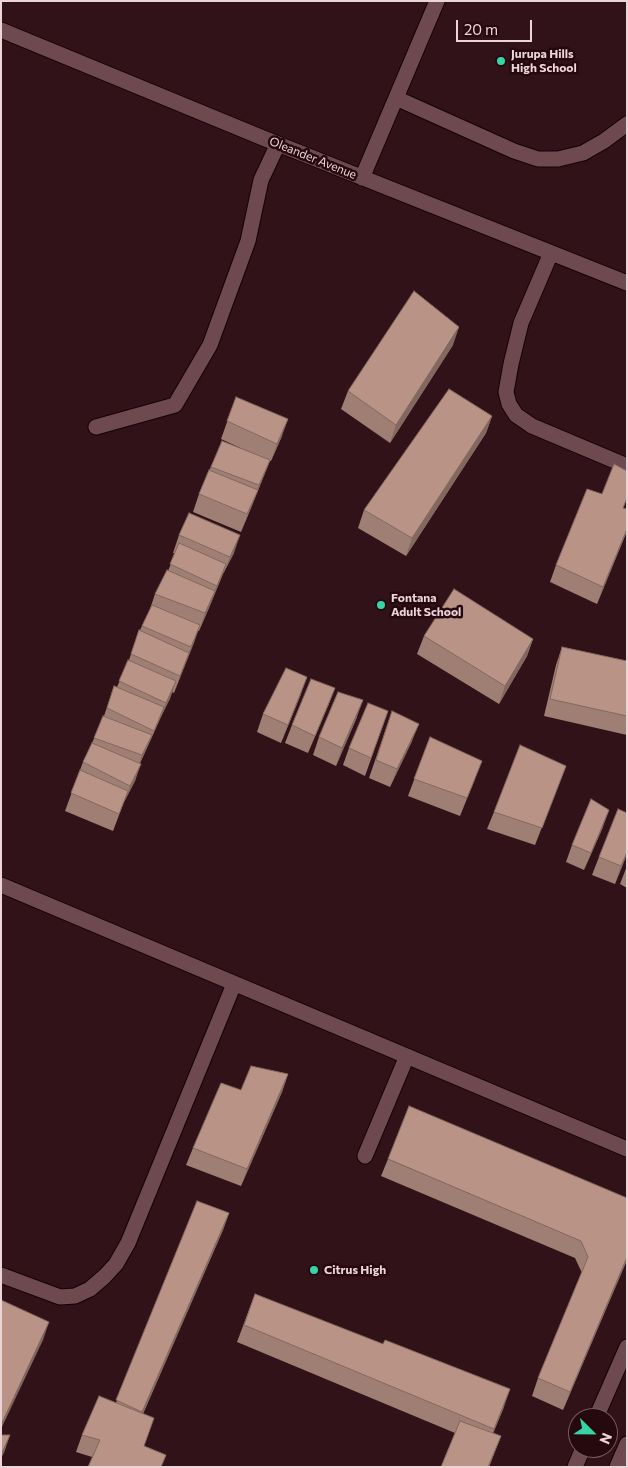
<!DOCTYPE html>
<style>
body{margin:0}
#map{position:relative;width:628px;height:1468px;overflow:hidden;background:#301218;font-family:Commissioner,sans-serif}
canvas{display:block}
.frame{position:absolute;inset:0;border:2px solid #ebd5d8;pointer-events:none}
.north{position:absolute;left:568px;top:1408px;width:50px;height:50px;box-sizing:border-box;background:#26090f;border:1px solid #755b5f;border-radius:50%;rotate:113deg;font-size:14px;font-weight:700;line-height:20px;text-align:center;color:#ebd5d8}
.north::after{content:'';display:block;margin:auto;width:18px;height:22px;background:#37d4a6;clip-path:polygon(50% 0,100% 100%,50% 72%,0 100%)}
.scale{position:absolute;left:456px;top:20px;width:76px;height:22px;box-sizing:border-box;border:2px solid #ebd5d8;border-top:0;padding-left:6px;font-size:15px;line-height:18px;white-space:nowrap;color:#ebd5d8;-webkit-text-stroke:4px #26090f;paint-order:stroke}
</style>
<div id="map">
<canvas width="628" height="1468"></canvas>
<div class="frame"></div>
<div class="north">N</div>
<div class="scale">20 m</div>
</div>
<script>
const c = document.querySelector('canvas').getContext('2d');
c.lineJoin = 'round';
function poly(rows) {
  const path = new Path2D();
  for (const r of rows) {
    path.moveTo(r[0], r[1]);
    for (let i = 2; i < r.length; i += 2) path.lineTo(r[i], r[i + 1]);
  }
  return path;
}
function trace(path, color, width, dash) {
  c.strokeStyle = color;
  c.lineWidth = width;
  c.lineCap = dash ? 'butt' : 'round';
  c.setLineDash(dash || []);
  c.stroke(path);
}
function fillPath(path, color) {
  c.fillStyle = color;
  c.fill(path, 'evenodd');
}
function drawText(font, color, halo, rows, align = 'center') {
  c.font = font + ' Commissioner,sans-serif';
  c.lineWidth = 5;
  c.setLineDash([]);
  c.textBaseline = 'middle';
  c.strokeStyle = halo;
  c.fillStyle = color;
  for (const [text, x, y, turn = 0] of rows) {
    c.save();
    c.translate(x, y);
    c.rotate((+turn || 0) * Math.PI / 180);
    c.textAlign = isNaN(turn) ? turn : align;
    if (halo) c.strokeText(text, 0, 0);
    c.fillText(text, 0, 0);
    c.restore();
  }
}
const minor = poly([
 [1,30,263,138,627,283],
 [396,98,514,151,538,159,558,159,583,153,604,141,627,124],
 [362,178,437,1],
 [551,253,521,323,511,364,506,392,509,404,516,415,532,426,627,466],
 [96,427,175,405,210,345,248,241,261,180,278,144],
 [1,885,627,1149],
 [365,1156,407,1056],
 [1,1275,60,1297,75,1296,90,1289,105,1276,116,1264,128,1243,234,984],
 [596,1418,627,1347],
 [575,1467,583,1448],
 [617,1467,627,1444]
]);
const wall = poly([
 [453,345,390,443,341,409,348,391],
 [236,397,282,436,271,461,270,461,251,508,241,532,193,512,199,494,222,441,249,452,221,439],
 [492,416,486,433,406,556,358,528,364,510],
 [623,508,627,531,597,604,550,582,556,565],
 [179,535,234,553,223,574,209,608,199,631,198,631,174,693,172,692,147,748,140,763,135,781,124,802,113,831,65,811,83,762,92,743,104,716,114,686,117,687,129,660,139,630,140,630,149,612,155,594,168,571,175,554,173,553],
 [424,636,533,639,527,656,499,704,417,654],
 [562,647,627,661,627,735,544,716,556,665],
 [335,688,328,706,308,753,285,743,292,725],
 [301,694,281,743,257,732,263,714],
 [388,711,365,776,343,765,349,748],
 [392,711,412,741,390,787,369,778],
 [357,717,336,766,313,755,319,737],
 [430,737,475,779,460,816,408,796],
 [566,766,535,845,487,829,494,812],
 [627,813,627,854,615,884,592,875,599,857],
 [603,827,584,870,566,862,572,845],
 [627,866,627,888,620,884],
 [288,1074,282,1092,241,1186,186,1165,193,1148,241,1090],
 [388,1159,627,1260,563,1410,532,1396,538,1378,582,1273,575,1258,381,1176],
 [197,1201,229,1213,223,1230,143,1414,144,1446,92,1457,76,1452,82,1435,116,1403],
 [255,1294,504,1407,493,1433,501,1436,489,1467,441,1467,455,1433,237,1342]
]);
const shadedWall = poly([
 [459,327,453,345,390,443,396,425],
 [492,416,486,433,406,556,412,538],
 [288,419,282,436,271,461,277,444],
 [270,460,251,508,241,532,259,485],
 [627,529,627,531,597,604,603,587],
 [240,535,234,553,223,574,230,557],
 [226,564,220,581,199,631,205,613],
 [200,625,194,643,174,693,191,647],
 [533,639,527,656,499,704,505,686],
 [307,677,301,694,281,743,288,725],
 [176,681,170,699,160,719,147,748,166,703],
 [335,688,328,706,308,753,315,736],
 [363,700,357,717,336,766,342,748],
 [419,724,412,741,390,787,397,769],
 [152,735,145,752,136,773,142,755],
 [141,764,135,781,124,802,113,831,130,786],
 [609,810,603,827,584,870,591,853],
 [627,852,627,854,615,884,621,866],
 [288,1074,282,1092,241,1186,247,1169],
 [229,1213,223,1230,136,1429,142,1412],
 [627,1257,627,1260,563,1410,570,1392],
 [49,1322,43,1340,1,1429,1,1425],
 [510,1389,504,1407,488,1446,494,1429],
 [10,1435,4,1453,1,1458,1,1455],
 [501,1436,489,1467,488,1467]
]);
const building = poly([
 [414,291,459,327,396,425,348,391,414,291],
 [449,389,492,416,412,538,364,510,449,389],
 [236,397,288,419,277,444,227,421,236,397],
 [222,441,270,460,259,485,211,467,222,441],
 [614,464,627,471,627,498,623,508,627,509,627,529,603,587,556,565,587,489,602,494,614,464],
 [209,470,258,490,247,514,199,494,209,470],
 [189,513,240,535,230,557,179,535,189,513],
 [179,543,226,564,217,586,170,564,179,543],
 [167,570,215,591,205,613,155,594,167,570],
 [454,589,533,639,505,686,424,636,454,589],
 [152,605,200,625,191,647,142,626,152,605],
 [139,630,189,653,180,676,131,654,139,630],
 [562,647,627,661,627,716,550,699,562,647],
 [128,660,176,681,166,703,119,681,128,660],
 [286,668,307,677,288,725,263,714,286,668],
 [311,679,335,688,315,736,292,725,311,679],
 [114,686,164,707,154,731,107,708,114,686],
 [338,692,363,700,342,748,319,737,338,692],
 [368,703,388,711,371,758,349,748,368,703],
 [392,711,419,724,397,769,376,760,392,711],
 [103,716,152,735,142,755,94,738,103,716],
 [430,737,482,761,467,798,414,779,430,737],
 [92,743,141,764,130,786,83,762,92,743],
 [520,745,566,766,542,828,494,812,520,745],
 [80,770,128,791,119,814,71,793,80,770],
 [591,799,609,810,591,853,572,845,591,799],
 [618,809,627,813,627,852,621,866,599,857,618,809],
 [251,1066,288,1074,247,1169,193,1148,221,1083,241,1090,251,1066],
 [409,1106,627,1198,627,1257,570,1392,538,1378,588,1257,581,1241,388,1159,409,1106],
 [197,1201,229,1213,142,1412,116,1400,197,1201],
 [255,1294,383,1344,385,1340,510,1389,494,1429,244,1325,255,1294],
 [1,1300,49,1322,1,1425,1,1300],
 [99,1396,154,1418,144,1446,166,1455,161,1467,88,1467,100,1440,82,1435,99,1396],
 [460,1421,501,1436,488,1467,441,1467,460,1421],
 [1,1435,10,1435,1,1455,1,1435]
]);
const markers = [
 [501,61,5,"#37d4a6"],
 [381,605,5,"#37d4a6"],
 [314,1270,5,"#37d4a6"]
];
const poiNames = [
 ["Jurupa Hills",511,54],
 ["High School",511,68],
 ["Fontana",391,598],
 ["Adult School",391,612],
 ["Citrus High",324,1270]
];
const streetNames = [
 ["Oleander Avenue",313,158,22]
];
trace(minor, '#160004', 17);
trace(minor, '#6e4a50', 15);
fillPath(wall, '#9f7f73');
fillPath(shadedWall, '#82685e');
fillPath(building, '#b99486');
trace(building, '#82685e', 1);
for (const [x, y, r, color] of markers) {
  const dot = new Path2D();
  dot.arc(x, y, r, 0, 2 * Math.PI);
  c.fillStyle = color;
  c.fill(dot);
  trace(dot, '#26090f', 2);
}
drawText('bold 12px', '#ebd5d8', '#26090f', poiNames, 'left');
drawText('12px', '#ebd5d8', '#26090f', streetNames);
</script>
